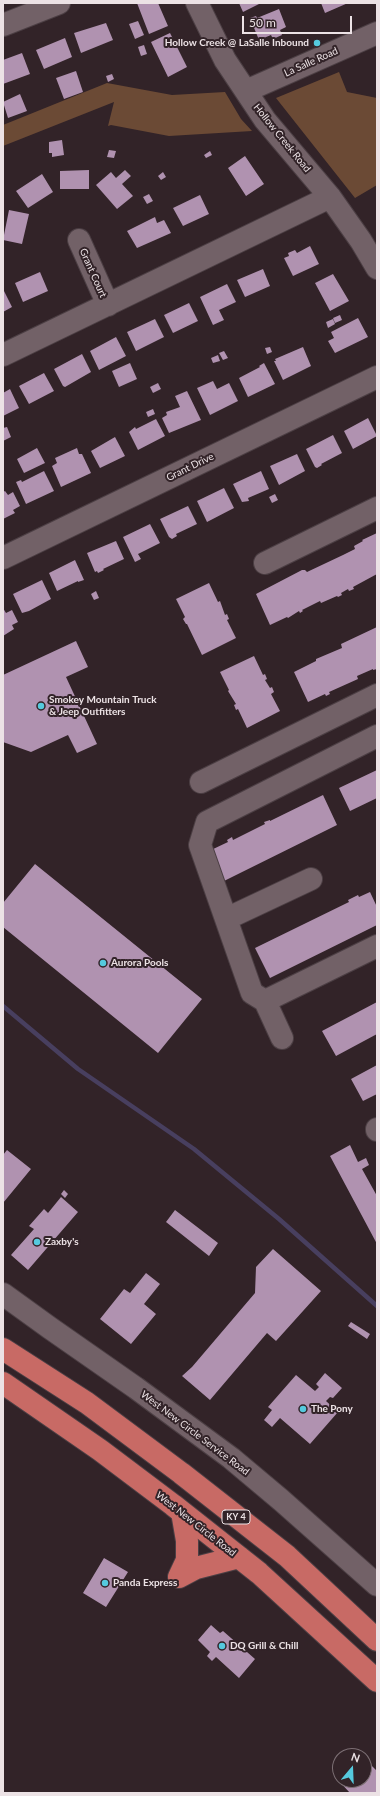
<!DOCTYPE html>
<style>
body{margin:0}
#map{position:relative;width:380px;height:1796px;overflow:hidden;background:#322328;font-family:Lato,sans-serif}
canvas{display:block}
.frame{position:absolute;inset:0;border:4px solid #ece2e5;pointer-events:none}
.north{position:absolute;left:332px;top:1748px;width:40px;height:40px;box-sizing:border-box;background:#322328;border:1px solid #7c6f74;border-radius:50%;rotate:19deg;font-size:11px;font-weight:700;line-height:16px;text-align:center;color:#ece2e5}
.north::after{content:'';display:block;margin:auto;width:14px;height:18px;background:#55cade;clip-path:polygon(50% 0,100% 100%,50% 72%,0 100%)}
.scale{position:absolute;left:242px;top:16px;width:110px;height:18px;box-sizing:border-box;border:2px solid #ece2e5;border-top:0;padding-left:5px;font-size:12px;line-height:14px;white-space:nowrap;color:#ece2e5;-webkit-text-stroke:3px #322328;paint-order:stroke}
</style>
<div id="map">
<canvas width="380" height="1796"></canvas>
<div class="frame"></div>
<div class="north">N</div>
<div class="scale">50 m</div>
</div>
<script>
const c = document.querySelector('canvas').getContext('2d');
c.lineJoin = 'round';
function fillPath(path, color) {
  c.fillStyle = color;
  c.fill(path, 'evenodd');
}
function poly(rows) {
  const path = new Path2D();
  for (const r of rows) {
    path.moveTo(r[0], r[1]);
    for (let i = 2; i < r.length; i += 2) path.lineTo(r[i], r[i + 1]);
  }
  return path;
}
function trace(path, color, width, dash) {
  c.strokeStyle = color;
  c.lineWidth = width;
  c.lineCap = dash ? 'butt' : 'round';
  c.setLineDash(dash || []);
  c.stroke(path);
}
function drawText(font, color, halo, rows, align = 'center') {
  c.font = font + ' Lato,sans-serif';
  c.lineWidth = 4;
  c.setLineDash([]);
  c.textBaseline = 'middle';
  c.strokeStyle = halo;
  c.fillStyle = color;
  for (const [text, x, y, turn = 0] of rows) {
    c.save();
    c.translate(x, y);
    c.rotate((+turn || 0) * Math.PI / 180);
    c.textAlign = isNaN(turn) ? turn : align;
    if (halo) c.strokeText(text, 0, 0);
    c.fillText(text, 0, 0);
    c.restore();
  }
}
const forest = poly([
 [339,72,347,92,377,98,377,185,355,198,276,98],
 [107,83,172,95,225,92,241,119,252,131,169,136,111,125,108,126,114,102,3,146,3,125]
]);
const stream = poly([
 [3,1006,78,1069,194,1149,279,1219,377,1306]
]);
const building = poly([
 [137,3,158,3,168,26,149,34],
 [239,3,261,3,243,12],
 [321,3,348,3,325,13],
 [279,9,286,27,280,30,282,35,273,39,271,35,259,40,250,18,256,16,257,18],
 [138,21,144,35,135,39,129,24],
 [106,23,113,40,81,53,74,33],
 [170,33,187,67,168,77,151,42],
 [65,38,72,57,44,69,36,50],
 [144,45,147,54,141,56,138,47],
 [22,53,30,74,3,84,3,60],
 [76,71,83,92,64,99,56,78],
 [112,74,114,79,108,82,106,76],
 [20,94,27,111,8,118,3,102],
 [62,140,64,155,52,157,52,153,49,153,49,142],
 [109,150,116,151,114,158,107,157],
 [210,151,212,155,206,158,204,155],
 [245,156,264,184,246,196,228,168],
 [89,170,89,189,60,189,60,171],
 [125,170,131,176,122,184,133,196,117,209,96,185,111,172,116,178],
 [163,172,166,177,161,180,158,176],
 [42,174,53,192,28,208,16,191],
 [149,194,153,201,147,204,143,197],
 [200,195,209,214,183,226,173,208],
 [9,210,29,214,22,244,3,240],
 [155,217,157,223,164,220,171,233,137,248,127,231],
 [310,246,319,264,293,276,284,258,289,256,288,253,295,250,297,253],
 [263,269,270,286,245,297,237,280],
 [40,272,48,291,23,302,15,283],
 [333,274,349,301,330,311,315,283],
 [227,284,236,302,219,310,224,320,213,325,200,297],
 [3,289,12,307,3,312],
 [189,303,198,321,173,333,164,315],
 [340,315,342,320,335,323,333,318],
 [358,318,368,337,335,353,328,341,334,338,331,332],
 [155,319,164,337,136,351,127,332],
 [333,319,335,324,328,328,326,322],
 [116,337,126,356,99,370,90,351],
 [270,347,272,352,267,354,265,348],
 [303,347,311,366,283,380,274,361,276,361,275,359],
 [224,351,228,358,223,360,219,353],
 [82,354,91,372,65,387,63,386,54,369],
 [218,355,220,361,213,363,211,358],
 [130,363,137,379,119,387,112,371],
 [264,363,275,384,248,397,239,378,260,367,259,366],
 [44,373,54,391,29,404,19,386],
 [213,381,217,389,229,383,238,401,210,415,197,388],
 [158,383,161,389,153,393,150,387],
 [10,389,19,408,3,416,3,393],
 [187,391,201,420,169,433,162,418,167,415,166,412,180,407,175,396],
 [153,409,155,414,148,417,146,412],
 [368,418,377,436,353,449,344,431],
 [156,419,165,436,138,450,129,432,135,427,136,429],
 [7,427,11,437,3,441,3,428],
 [333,435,342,453,321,464,322,465,317,468,315,467,306,449],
 [115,437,125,456,100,468,91,451],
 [37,448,45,463,24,473,17,459],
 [77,448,79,454,82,454,91,473,61,487,52,466,57,463,55,458],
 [297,454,305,471,279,485,270,466],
 [44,471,54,491,26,504,16,482,21,480,22,482],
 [261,471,269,489,248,498,249,501,242,502,233,484],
 [224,488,234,508,207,522,197,501],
 [5,491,8,495,13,492,20,506,13,510,15,513,3,519,3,492],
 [275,494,278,500,272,503,269,497],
 [188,506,197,524,176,534,177,536,172,539,169,537,160,519],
 [150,524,160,543,138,554,141,559,135,562,123,537],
 [377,533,377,574,353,587,354,589,349,591,348,589,341,593,342,595,338,597,337,596,321,603,320,601,302,610,303,611,300,613,299,611,288,618,287,617,270,625,256,594,302,570,305,570,307,572,343,555,355,549,354,546,363,541,362,540],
 [116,541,124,559,103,569,104,570,98,573,97,571,95,572,87,553],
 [75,560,84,580,78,582,78,581,57,591,49,573],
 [42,580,51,599,29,611,22,613,13,594],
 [209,583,218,602,220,601,225,615,227,614,229,619,227,620,236,638,202,655,187,624,186,624,183,619,185,617,176,599],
 [96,591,99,598,94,600,91,594],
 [3,608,6,613,12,610,18,622,12,625,14,629,3,636],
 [377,627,377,669,373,670,373,669,357,676,358,679,329,692,330,694,326,696,325,694,308,702,294,672,316,661,316,659,342,648,341,644],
 [76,641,88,667,66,677,97,744,77,753,68,735,31,752,3,742,3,675],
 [254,656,263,675,265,674,267,679,265,680,270,688,272,687,274,692,271,694,280,711,247,728,238,709,236,710,234,705,236,704,228,691,229,690,220,672],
 [377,770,377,798,350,811,339,788],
 [323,795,337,825,224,881,209,851,228,842,227,840,232,837,233,840,265,824,264,822,270,820,270,821],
 [35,864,202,999,158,1053,3,927,3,903],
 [370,892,377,907,377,925,270,978,255,948,349,902,348,900,358,895,359,897],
 [377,1002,377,1034,336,1056,322,1031],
 [377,1065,377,1094,363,1101,351,1079],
 [350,1145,358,1162,366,1158,369,1165,362,1169,377,1196,377,1244,330,1156],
 [7,1150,31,1169,3,1203,3,1155],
 [64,1190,68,1194,65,1198,61,1194],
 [61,1197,78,1212,28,1270,11,1255,34,1229,29,1226,44,1209,48,1213],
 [175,1210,218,1243,209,1256,166,1222],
 [273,1249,321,1291,276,1341,267,1333,210,1400,182,1376,192,1367,255,1293,256,1267],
 [146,1273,160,1284,144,1304,156,1314,131,1344,100,1319,124,1289,130,1293],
 [351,1322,370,1334,367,1339,348,1326],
 [325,1373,342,1388,333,1398,330,1397,326,1401,338,1412,310,1444,280,1418,272,1427,264,1420,272,1410,268,1407,296,1375,315,1391,319,1387,316,1384],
 [104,1558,128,1572,106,1607,83,1593],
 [211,1625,220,1633,223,1631,255,1659,239,1678,216,1657,212,1661,207,1656,210,1652,198,1640],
 [370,1764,377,1771,377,1793,350,1793,338,1780,340,1779,340,1780,364,1780,364,1770]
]);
const minor = poly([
 [197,3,225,60,265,120,330,197,361,241,377,268],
 [3,25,59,3],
 [246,91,377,33],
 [79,240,108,305],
 [3,355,330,197],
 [3,558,377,377],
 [265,563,377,508],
 [377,736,207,822,200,845,252,993,265,1001,377,946],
 [201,782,377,695],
 [226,919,311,879],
 [265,1001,282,1038],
 [377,1129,377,1130],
 [3,1294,50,1328,136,1388,231,1458,281,1500,377,1585]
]);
const highway = poly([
 [3,1349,87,1403,181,1473,287,1556,377,1640],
 [3,1383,100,1450,173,1505,259,1573,377,1681],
 [179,1577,187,1560,187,1541,182,1512],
 [179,1577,196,1568,239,1557]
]);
const markers = [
 [317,43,4,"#55cade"],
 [41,706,4,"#55cade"],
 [103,963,4,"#55cade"],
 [37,1242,4,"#55cade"],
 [303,1409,4,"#55cade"],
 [105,1583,4,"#55cade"],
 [222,1646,4,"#55cade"]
];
const shields = [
 [236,1517,28]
];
const shieldNames = [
 ["KY 4",236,1517]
];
const poiNames = [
 ["Hollow Creek @ LaSalle Inbound",309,43,"right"],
 ["Smokey Mountain Truck",49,700],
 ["& Jeep Outfitters",49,712],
 ["Aurora Pools",111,963],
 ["Zaxby's",45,1242],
 ["The Pony",311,1409],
 ["Panda Express",113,1583],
 ["DQ Grill & Chill",230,1646]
];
const streetNames = [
 ["La Salle Road",311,62,-24],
 ["Hollow Creek Road",282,138,51],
 ["Grant Court",93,273,66],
 ["Grant Drive",190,467,-26],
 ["West New Circle Service Road",195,1433,37],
 ["West New Circle Road",196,1524,38]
];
fillPath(forest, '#6b4a35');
trace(stream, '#483f5f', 4.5);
fillPath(building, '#b092b0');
trace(minor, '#4c3f44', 24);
trace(highway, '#4c3f44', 24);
trace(minor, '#726167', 22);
trace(highway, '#c86a65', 22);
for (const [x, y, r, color] of markers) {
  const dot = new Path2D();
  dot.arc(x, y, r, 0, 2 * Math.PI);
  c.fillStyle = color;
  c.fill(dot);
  trace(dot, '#322328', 1.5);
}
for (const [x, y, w] of shields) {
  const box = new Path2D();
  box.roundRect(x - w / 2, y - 7, w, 14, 3);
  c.fillStyle = '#322328';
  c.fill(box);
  trace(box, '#ece2e5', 1);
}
drawText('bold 9px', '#ece2e5', null, shieldNames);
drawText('bold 10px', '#ece2e5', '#322328', poiNames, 'left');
drawText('10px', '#ece2e5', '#322328', streetNames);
</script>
